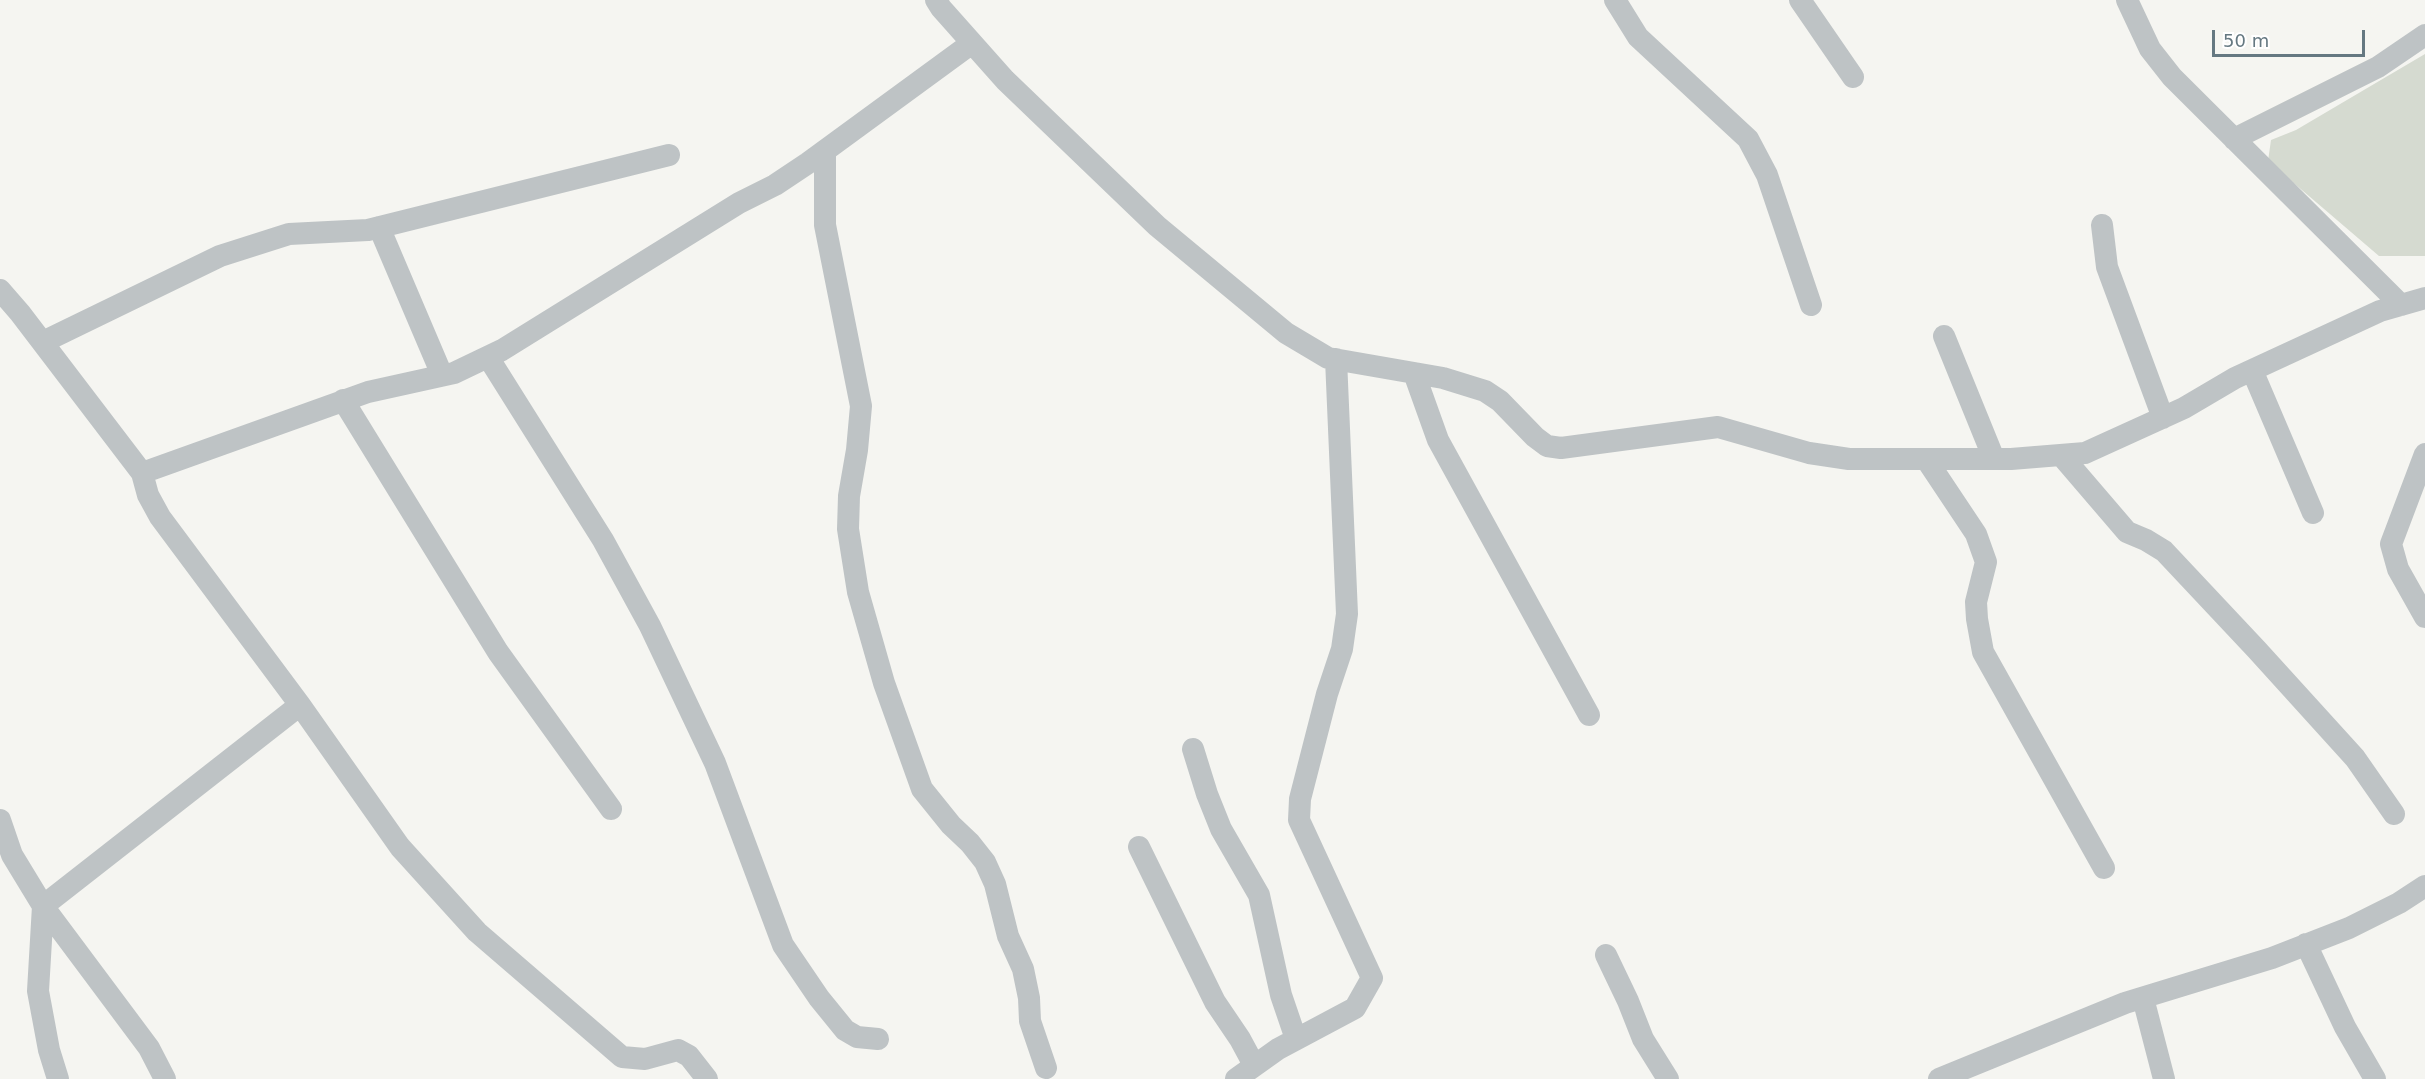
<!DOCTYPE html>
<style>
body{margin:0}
#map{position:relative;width:2425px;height:1079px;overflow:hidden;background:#f5f5f1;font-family:"DejaVu Sans",sans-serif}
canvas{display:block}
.scale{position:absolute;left:2212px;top:30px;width:153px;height:27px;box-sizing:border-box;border:3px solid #657881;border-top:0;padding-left:8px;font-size:18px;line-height:21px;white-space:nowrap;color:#657881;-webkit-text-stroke:4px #fff;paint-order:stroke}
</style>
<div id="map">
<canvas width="2425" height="1079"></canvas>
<div class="scale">50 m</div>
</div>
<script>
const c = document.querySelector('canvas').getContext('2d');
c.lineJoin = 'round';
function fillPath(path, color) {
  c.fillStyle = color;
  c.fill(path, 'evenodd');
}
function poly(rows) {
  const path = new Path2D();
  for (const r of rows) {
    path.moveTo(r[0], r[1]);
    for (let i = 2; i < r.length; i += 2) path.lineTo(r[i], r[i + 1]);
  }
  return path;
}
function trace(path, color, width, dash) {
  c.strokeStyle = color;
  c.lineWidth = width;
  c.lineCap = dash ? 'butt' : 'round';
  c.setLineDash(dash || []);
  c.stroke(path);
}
const green = poly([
 [2425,54,2425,256,2379,256,2268,161,2271,140,2296,130]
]);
const minor = poly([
 [936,0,941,8,1005,80,1157,226,1286,333,1328,358,1443,378,1485,391,1500,401,1535,437,1547,446,1561,448,1718,427,1809,453,1849,459,2011,459,2085,453,2184,408,2235,378,2380,311,2425,298],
 [1615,0,1638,37,1748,139,1767,175,1811,305],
 [1800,0,1853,77],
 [2127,0,2150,49,2172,77,2401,305],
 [2234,139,2378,67,2425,35],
 [825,151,825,225,861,406,857,450,849,496,848,529,858,592,884,683,922,789,951,825,970,843,985,862,995,884,1008,936,1023,969,1029,998,1030,1021,1046,1068],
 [2102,225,2107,267,2163,418],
 [379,227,442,375],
 [0,290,20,313,142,473],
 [1944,336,1994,459],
 [43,342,220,256,289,234,368,230,669,155],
 [488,357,603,540,650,626,715,763,783,945,819,998,845,1030,857,1037,878,1039],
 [2252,370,2313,513],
 [1414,373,1438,440,1589,715],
 [343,400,498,652,611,809],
 [2425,454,2391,544,2398,569,2425,617],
 [2061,455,2127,532,2146,540,2164,551,2257,650,2355,758,2394,814],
 [1926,459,1976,534,1986,562,1976,602,1977,619,1983,652,2104,868],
 [1193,749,1207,794,1221,829,1259,895,1281,995,1296,1039],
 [0,820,12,855,43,906,149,1048,165,1079],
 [1139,847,1215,1002,1240,1039,1254,1065],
 [2306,944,2345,1027,2375,1079],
 [1606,955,1628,1001,1643,1039,1668,1079],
 [2143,998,2164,1079],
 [58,1079,49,1050,38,991,43,906,300,705],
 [707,1079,689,1056,678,1050,645,1059,622,1057,477,932,400,847,300,705,160,517,148,495,142,473,368,392,454,373,502,350,739,203,775,185,808,163,972,43],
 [1236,1079,1278,1049,1355,1008,1372,978,1299,820,1300,799,1327,694,1342,649,1347,614,1336,359],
 [1939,1079,2125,1003,2272,958,2349,928,2399,903,2425,886]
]);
fillPath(green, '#d5dad0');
trace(minor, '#bec3c5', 22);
</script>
